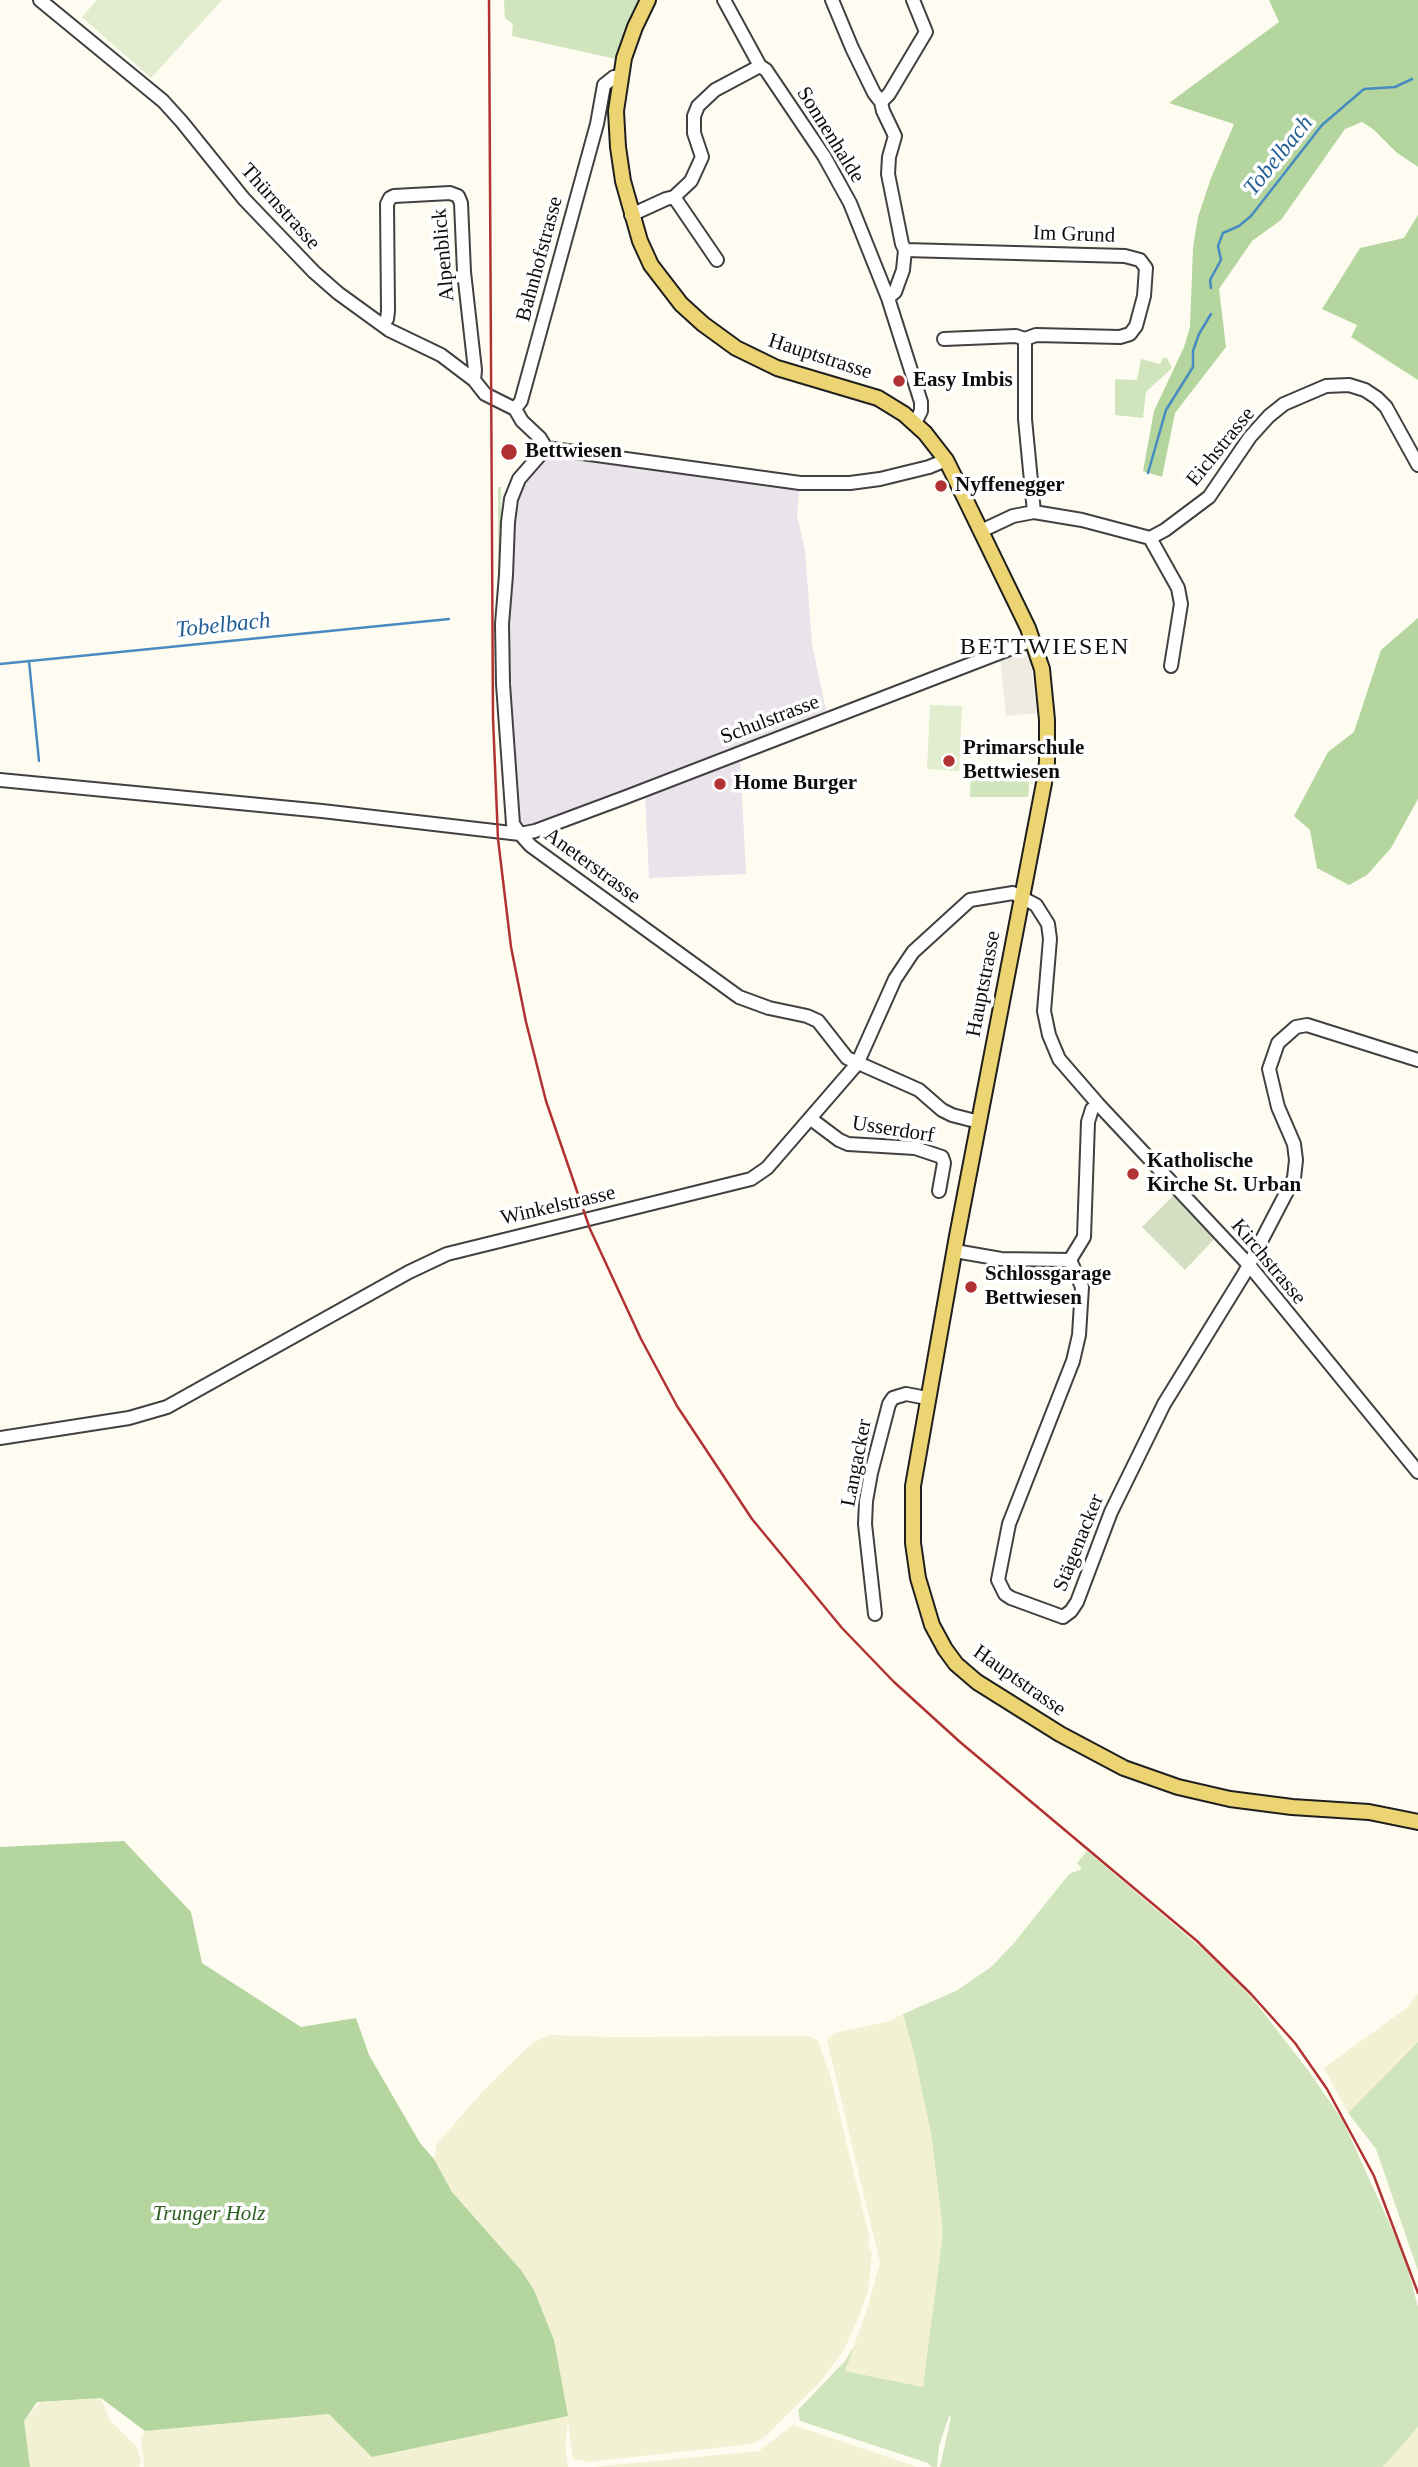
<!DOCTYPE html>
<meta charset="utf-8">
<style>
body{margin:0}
canvas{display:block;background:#fefcf1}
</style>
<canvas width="1418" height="2467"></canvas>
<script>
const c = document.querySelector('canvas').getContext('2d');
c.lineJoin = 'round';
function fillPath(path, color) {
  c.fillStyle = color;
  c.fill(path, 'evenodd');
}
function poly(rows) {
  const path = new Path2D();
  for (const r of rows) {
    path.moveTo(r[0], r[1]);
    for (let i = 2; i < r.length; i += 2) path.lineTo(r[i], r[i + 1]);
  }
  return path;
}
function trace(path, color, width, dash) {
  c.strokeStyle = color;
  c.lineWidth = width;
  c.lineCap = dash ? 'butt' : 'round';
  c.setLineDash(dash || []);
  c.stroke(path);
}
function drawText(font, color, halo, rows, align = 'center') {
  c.font = font + ' "Times New Roman",serif';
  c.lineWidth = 7;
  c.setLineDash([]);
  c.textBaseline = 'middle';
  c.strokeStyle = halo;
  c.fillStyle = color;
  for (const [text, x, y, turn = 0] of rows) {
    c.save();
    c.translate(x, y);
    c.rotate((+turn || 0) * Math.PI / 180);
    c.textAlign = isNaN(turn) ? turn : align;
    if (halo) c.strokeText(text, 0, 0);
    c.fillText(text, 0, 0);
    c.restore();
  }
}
const industrial = poly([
 [546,448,800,483,797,516,805,550,812,644,828,719,520,834,503,684,511,499],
 [740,756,746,874,649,878,645,794]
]);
const farmland = poly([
 [1418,1994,1418,2042,1348,2113,1324,2068,1405,2009],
 [903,2014,915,2057,932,2139,943,2232,923,2387,845,2371,867,2309,880,2263,827,2040,835,2033,889,2021],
 [551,2035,611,2037,810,2036,818,2041,830,2075,870,2240,868,2244,872,2253,868,2291,859,2316,844,2350,820,2382,766,2436,752,2444,587,2462,573,2459,568,2421,565,2445,568,2467,144,2467,141,2437,146,2431,329,2414,567,2416,554,2340,534,2290,521,2270,452,2192,434,2159,437,2144,484,2090,532,2043],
 [101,2398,110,2420,136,2446,141,2460,139,2467,30,2467,24,2421,40,2402],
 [793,2425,917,2467,593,2467,759,2451],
 [1418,2427,1418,2467,1383,2467,1415,2429]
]);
const green = poly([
 [504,0,641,0,626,30,616,59,512,36,513,24,505,18],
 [1163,358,1167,358,1172,368,1146,392,1143,418,1115,415,1115,379,1137,380,1141,359,1160,364],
 [498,487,501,487,502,585,498,585],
 [1031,765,1028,797,970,797,971,775,1002,766],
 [1087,1851,1205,1951,1252,1998,1308,2070,1343,2121,1405,2258,1418,2307,1418,2427,1383,2467,940,2467,951,2417,949,2416,939,2446,937,2467,932,2467,928,2463,800,2421,798,2410,845,2361,855,2345,845,2371,923,2387,943,2232,932,2139,915,2057,903,2014,956,1991,991,1967,1014,1943,1069,1874,1082,1869,1077,1863],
 [1418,2042,1418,2271,1376,2149,1348,2113]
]);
const forest = poly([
 [1269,0,1418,0,1418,167,1396,152,1373,129,1362,122,1345,129,1281,220,1252,241,1219,289,1226,347,1175,413,1162,477,1143,471,1154,411,1184,347,1190,327,1193,248,1198,217,1211,178,1234,124,1169,103,1279,22],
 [1418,215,1418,380,1351,337,1357,325,1322,309,1360,248,1404,238],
 [1418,618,1418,799,1391,848,1367,875,1349,885,1317,868,1310,830,1294,816,1328,752,1354,732,1381,650],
 [124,1841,191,1912,202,1963,301,2027,356,2018,369,2055,420,2143,434,2159,452,2192,521,2270,534,2290,554,2340,568,2416,372,2457,329,2414,145,2431,101,2398,37,2402,24,2421,30,2467,0,2467,0,1847]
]);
const cemetery = poly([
 [1173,1196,1175,1198,1178,1197,1215,1238,1185,1270,1142,1227]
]);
const pitch = poly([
 [97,0,222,0,151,78,82,17],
 [930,705,962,706,959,771,927,769]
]);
const plaza = poly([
 [1019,652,1030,657,1037,713,1006,716,1000,659]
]);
const stream = poly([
 [1211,288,1210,280,1221,260,1218,246,1223,233,1239,226,1251,216,1322,125,1364,89,1395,87,1412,79],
 [1148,473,1166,410,1193,367,1193,351,1199,334,1211,314],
 [29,661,39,761],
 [0,664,449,619]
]);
const minor = poly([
 [40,0,163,101,182,122,244,199,314,272,338,293,389,330,441,355,474,380,485,394,515,409],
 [724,0,760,66,766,70,824,156,850,203,888,298,921,402,921,411,915,423],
 [832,0,852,48,874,93,881,102,883,111,895,136,889,157,888,174,902,244,905,250,903,270,895,292,888,298],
 [620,78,614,77,604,85,597,124,521,401,515,409,522,421,540,438,546,448,800,483,850,483,880,479,929,467,946,460],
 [881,102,889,94,926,32,913,0],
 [674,197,717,260],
 [631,215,666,199,674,197,691,181,702,157,694,133,694,116,698,106,715,90,760,66],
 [905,250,1125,256,1140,260,1146,268,1144,296,1136,326,1130,334,1120,337,1036,335,1025,339,1025,419,1034,512],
 [383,324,387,319,388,311,387,204,390,198,394,196,450,193,458,196,461,203,464,272,475,370,474,380],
 [944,339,1016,336,1025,339],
 [546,448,519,479,511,499,508,522,506,575,502,624,503,684,513,824,520,834,531,846,739,997,769,1008,807,1016,818,1021,847,1058,919,1090,942,1110,952,1115,979,1122],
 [981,531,1013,516,1034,512,1082,520,1150,538,1165,530,1209,497,1250,437,1269,416,1284,404,1326,386,1349,385,1365,390,1377,398,1386,407,1418,465],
 [1150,538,1178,588,1181,604,1171,666],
 [0,780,322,811,520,834,535,831,626,797,1033,640],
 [811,1119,839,1140,848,1144,915,1148,942,1157,944,1163,939,1191],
 [955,1251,1001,1259,1070,1260,1084,1237,1088,1122,1092,1109,1098,1104],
 [1070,1260,1082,1287,1079,1335,1073,1361,1009,1524,998,1580,1005,1594,1011,1598,1063,1617,1071,1611,1077,1602,1111,1512,1164,1404,1244,1274,1294,1178,1296,1160,1294,1144,1278,1107,1269,1069,1278,1043,1296,1027,1307,1025,1418,1060],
 [0,1438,129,1418,167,1407,409,1272,447,1254,751,1179,767,1168,857,1064,895,979,913,952,970,900,1013,893,1036,905,1048,924,1050,939,1044,1011,1049,1035,1059,1059,1098,1104,1249,1265,1418,1472],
 [875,1614,865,1524,866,1501,871,1473,889,1404,893,1398,906,1394,927,1398]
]);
const major = poly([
 [648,0,635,27,624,58,616,111,618,147,623,181,640,241,651,265,681,304,703,324,736,348,777,368,878,398,904,414,925,433,946,460,955,478,1028,628,1042,669,1047,720,1047,762,1044,783,957,1236,913,1486,913,1543,918,1578,932,1625,945,1649,956,1664,977,1682,1060,1734,1124,1768,1178,1787,1230,1799,1292,1807,1369,1812,1418,1822]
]);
const rail = poly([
 [489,0,493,718,498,839,511,947,526,1022,546,1101,590,1229,641,1339,677,1406,752,1519,842,1628,894,1682,960,1742,1197,1941,1251,1994,1295,2043,1327,2089,1374,2176,1418,2293]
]);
const markers = [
 [899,381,7,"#b23233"],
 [509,452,9,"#b23233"],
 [941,486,7,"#b23233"],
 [949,761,7,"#b23233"],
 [720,784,7,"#b23233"],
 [1133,1174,7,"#b23233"],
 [971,1287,7,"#b23233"]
];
const streetNames = [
 ["Sonnenhalde",830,135,58],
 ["Thürnstrasse",280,207,48],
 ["Im Grund",1074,235,2],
 ["Alpenblick",444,255,-95],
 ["Bahnhofstrasse",540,259,-75],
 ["Hauptstrasse",820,357,18],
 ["Eichstrasse",1221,447,-51],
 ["Schulstrasse",770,720,-21],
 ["Aneterstrasse",592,866,36],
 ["Hauptstrasse",984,984,-79],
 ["Usserdorf",893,1130,9],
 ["Winkelstrasse",558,1206,-13],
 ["Kirchstrasse",1268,1262,50],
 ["Langacker",857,1463,-79],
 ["Stägenacker",1079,1543,-68],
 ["Hauptstrasse",1019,1681,35]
];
const poiNames = [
 ["Easy Imbis",913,381],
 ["Bettwiesen",525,452],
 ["Nyffenegger",955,486],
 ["Primarschule",963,749],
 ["Bettwiesen",963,773],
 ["Home Burger",734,784],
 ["Katholische",1147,1162],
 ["Kirche St. Urban",1147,1186],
 ["Schlossgarage",985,1275],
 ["Bettwiesen",985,1299]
];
const parkNames = [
 ["Trunger Holz",209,2214]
];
const waterNames = [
 ["Tobelbach",1279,156,-51],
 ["Tobelbach",223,626,-6]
];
const quarterNames = [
 ["BETTWIESEN",1045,648]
];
fillPath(industrial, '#ebe3ec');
fillPath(farmland, '#f2f1d3');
fillPath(green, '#d0e5bd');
fillPath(forest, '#b4d59e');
fillPath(cemetery, '#d4dec3');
fillPath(pitch, '#e1edce');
fillPath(plaza, '#eeebe0');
trace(stream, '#478bc1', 2.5);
trace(minor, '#414141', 16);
trace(major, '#1f1f1f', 18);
trace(minor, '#fff', 12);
trace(major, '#ecd472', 14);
trace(rail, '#b23233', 2.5);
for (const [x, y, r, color] of markers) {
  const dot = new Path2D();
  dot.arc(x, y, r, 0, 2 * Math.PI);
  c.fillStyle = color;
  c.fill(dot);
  trace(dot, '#fff', 2.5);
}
drawText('21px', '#0e0e0e', '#fff', streetNames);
drawText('bold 21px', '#0e0e0e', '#fff', poiNames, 'left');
drawText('italic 21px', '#2e6024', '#fff', parkNames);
drawText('italic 23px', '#225e95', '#fff', waterNames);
c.letterSpacing = '2px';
drawText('24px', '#0e0e0e', '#fff', quarterNames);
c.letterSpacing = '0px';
</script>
